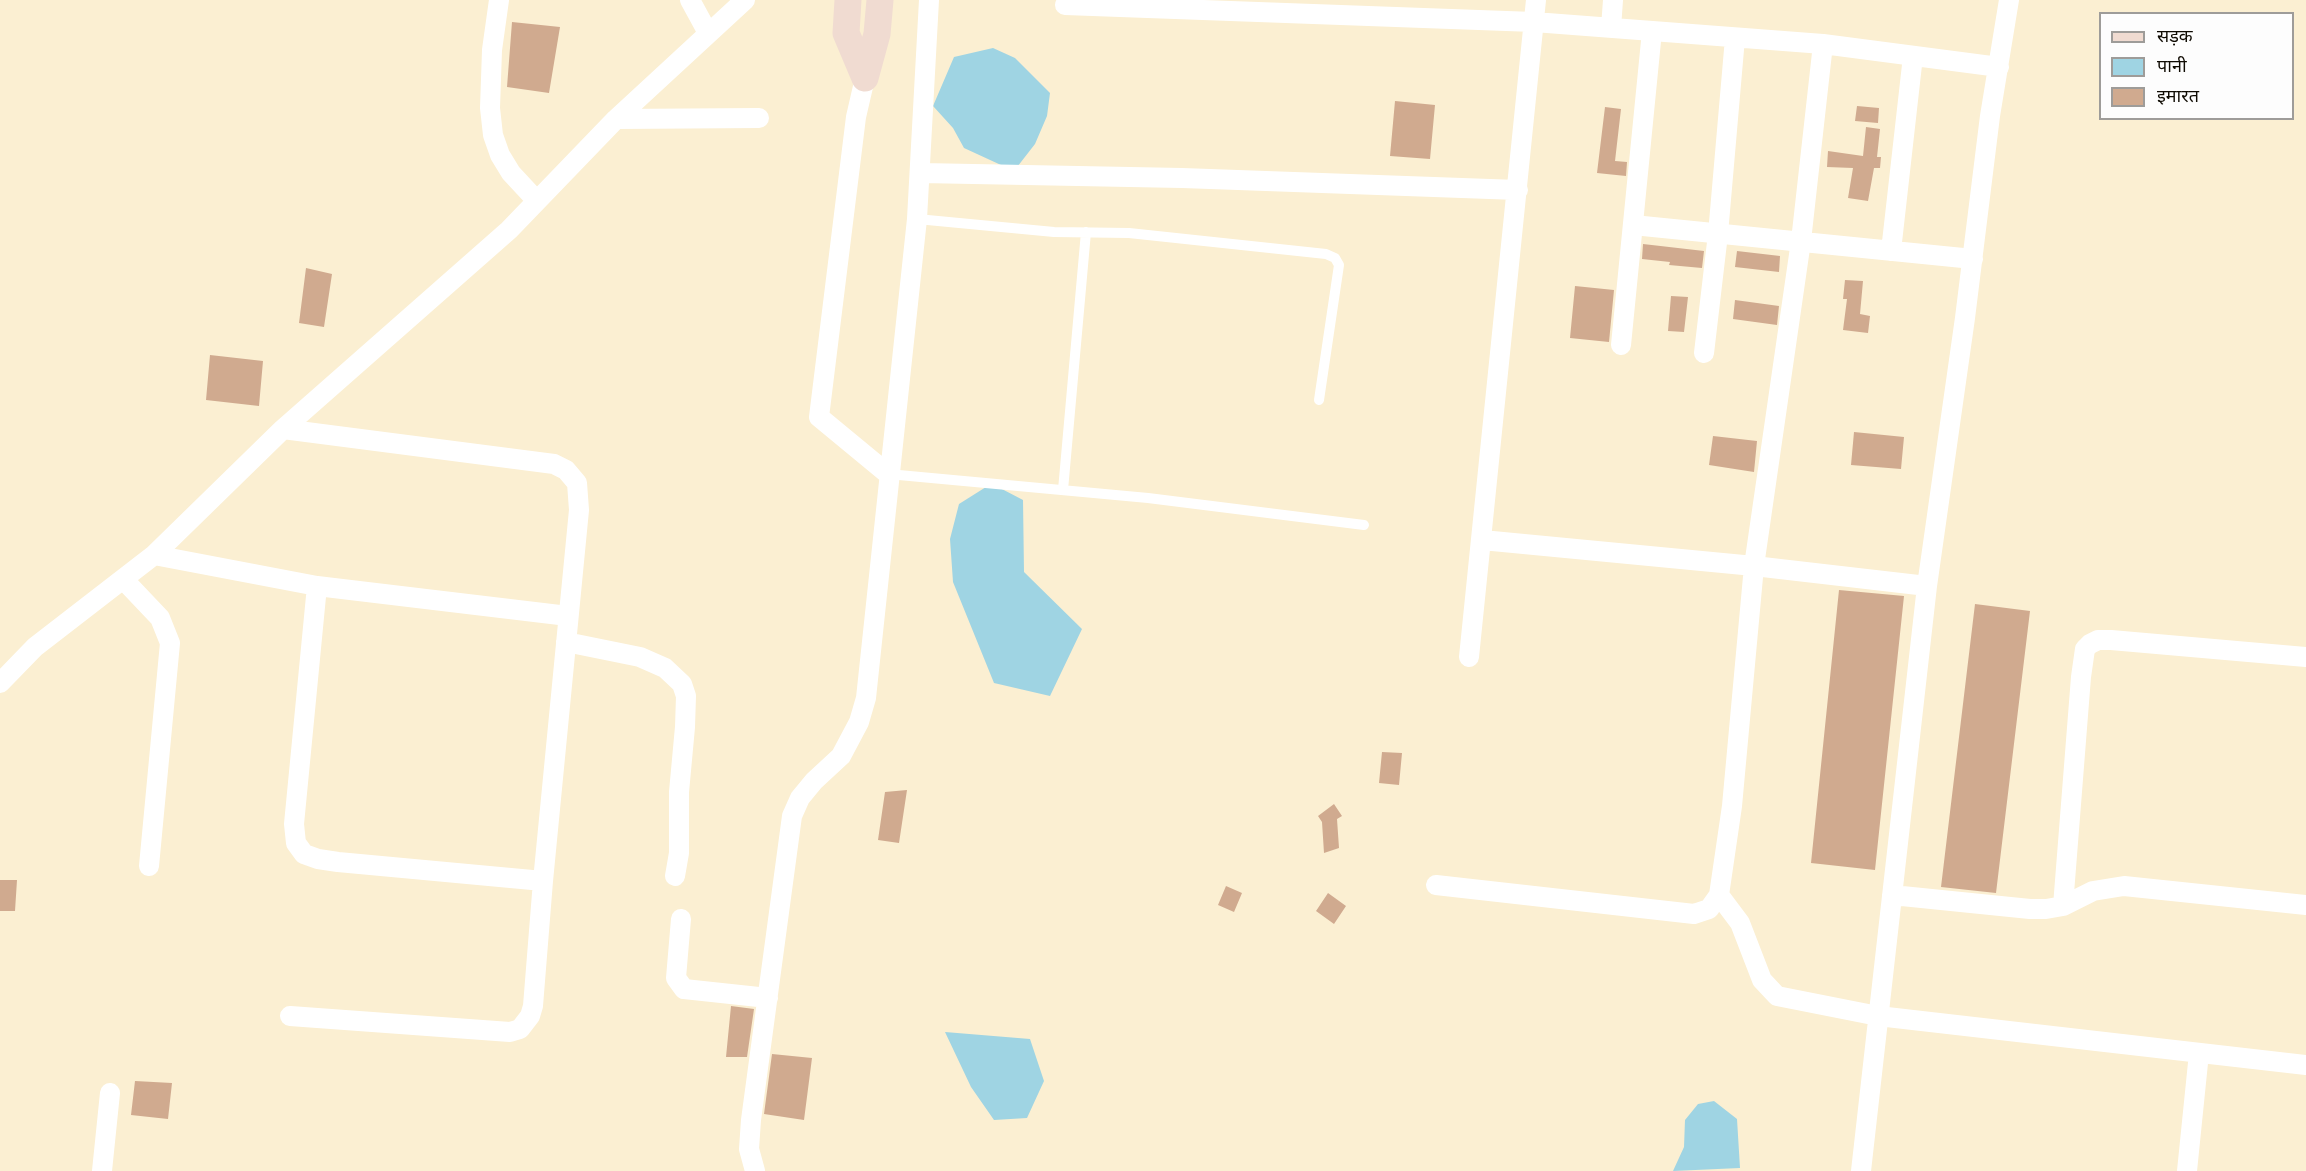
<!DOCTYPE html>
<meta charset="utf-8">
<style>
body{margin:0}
#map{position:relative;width:2306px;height:1171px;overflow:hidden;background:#fbefd2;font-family:"Libre Baskerville","Noto Sans Devanagari",serif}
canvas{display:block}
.legend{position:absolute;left:2099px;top:12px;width:195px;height:108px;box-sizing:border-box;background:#fdfdfd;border:2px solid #9e9c99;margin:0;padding:8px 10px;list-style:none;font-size:18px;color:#0f0b03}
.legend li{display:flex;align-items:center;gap:12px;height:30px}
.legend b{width:30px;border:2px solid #9e9c99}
</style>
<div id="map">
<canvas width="2306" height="1171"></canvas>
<ul class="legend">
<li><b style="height:8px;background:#f0dbd1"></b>सड़क</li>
<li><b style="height:16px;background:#9fd4e3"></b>पानी</li>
<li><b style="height:16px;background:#d0aa8f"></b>इमारत</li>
</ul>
</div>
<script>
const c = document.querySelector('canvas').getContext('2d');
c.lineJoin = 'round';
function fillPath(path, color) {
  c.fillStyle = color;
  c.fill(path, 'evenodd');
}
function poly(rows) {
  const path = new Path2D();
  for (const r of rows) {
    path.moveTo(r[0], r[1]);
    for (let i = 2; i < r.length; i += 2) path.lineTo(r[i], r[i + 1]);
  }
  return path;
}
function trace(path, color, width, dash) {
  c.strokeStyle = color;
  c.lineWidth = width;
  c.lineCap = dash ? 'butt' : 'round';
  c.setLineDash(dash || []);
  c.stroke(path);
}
const water = poly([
 [993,48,1015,58,1050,93,1047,116,1035,144,1014,171,964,148,953,128,933,106,954,57],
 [986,487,1000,488,1023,500,1024,572,1082,629,1050,696,994,683,953,582,950,539,959,504],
 [945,1032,1030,1039,1044,1081,1027,1118,994,1120,971,1087],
 [1714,1101,1737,1119,1740,1168,1673,1171,1684,1147,1685,1120,1698,1104]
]);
const building = poly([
 [512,22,560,27,549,93,507,87],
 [1395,101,1435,105,1430,159,1390,156],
 [1857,106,1879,108,1878,123,1855,121],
 [1605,107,1621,109,1615,161,1627,162,1626,176,1597,173],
 [1866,127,1880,129,1877,157,1881,157,1880,168,1874,168,1868,201,1848,198,1853,168,1827,167,1828,151,1863,156],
 [1643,244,1704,251,1702,268,1669,265,1670,262,1642,259],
 [1737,251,1780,256,1779,272,1735,267],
 [306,268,332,274,324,327,299,323],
 [1845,280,1863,281,1860,314,1870,316,1868,333,1843,330,1847,299,1843,299],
 [1575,286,1614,290,1609,342,1570,338],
 [1671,296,1688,297,1684,332,1668,331],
 [1735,300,1779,306,1777,325,1733,319],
 [210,355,263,361,259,406,206,400],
 [1854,432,1904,437,1901,469,1851,465],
 [1713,436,1757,441,1754,472,1709,465],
 [1839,590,1904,596,1875,870,1811,863],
 [1975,604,2030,611,1996,893,1941,887],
 [1382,752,1402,753,1399,785,1379,783],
 [907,790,899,843,878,840,885,792],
 [1334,804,1342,816,1337,819,1339,848,1324,853,1322,822,1318,816],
 [0,880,17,880,15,911,0,911],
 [1226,886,1242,893,1234,912,1218,905],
 [1328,893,1346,906,1334,924,1316,911],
 [731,1006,754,1009,747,1057,726,1057],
 [772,1054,812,1058,804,1120,764,1114],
 [135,1081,172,1083,168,1119,131,1115]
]);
const lane = poly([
 [917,219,1054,232,1129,233,1326,254,1335,258,1339,265,1319,400],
 [888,474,1148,498,1364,525],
 [1063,490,1086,232]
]);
const street = poly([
 [499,0,492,50,490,108,493,135,500,155,511,173,537,201],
 [690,0,708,33],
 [1065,5,1534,22,1823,44,1999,67],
 [1611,28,1613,0],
 [865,78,856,117,819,417,888,474],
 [616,119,759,118],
 [921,173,1182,178,1518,190],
 [1633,225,1973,259],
 [1891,251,1913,56],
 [1621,345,1652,31],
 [1704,353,1718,234,1735,38],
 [283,429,554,464,566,470,577,483,579,510,543,881,533,1006,530,1016,520,1029,510,1032,290,1016],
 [1482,540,1754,566,1927,586],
 [154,555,317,586,568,616],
 [123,579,160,618,170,643,149,866],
 [317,586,294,824,296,843,304,854,318,859,338,862,543,881],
 [566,642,640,657,665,668,682,684,686,696,685,727,679,792,679,853,675,876],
 [1469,657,1536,0],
 [0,683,35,647,154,555,283,429,509,230,616,119,745,0],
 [1436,885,1694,914,1709,909,1719,895,1732,806,1754,566,1801,241,1823,44],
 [1719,895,1740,923,1762,980,1777,996,1878,1016,2306,1065],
 [1892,895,2030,909,2046,909,2063,906,2093,891,2124,886,2306,905],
 [2063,906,2081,677,2085,649,2090,644,2098,640,2111,640,2306,657],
 [681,919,676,978,684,989,768,998],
 [102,1171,110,1093],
 [755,1171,749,1149,751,1120,792,816,800,798,814,781,841,756,859,722,866,698,917,219,929,0],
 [1861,1171,1927,586,1965,318,1990,116,2009,0],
 [2187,1171,2199,1053]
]);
const secondary = poly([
 [848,0,846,33,865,78],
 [865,78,877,34,880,0]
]);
fillPath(water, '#9fd4e3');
fillPath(building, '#d0aa8f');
trace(lane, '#fff', 10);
trace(street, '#fff', 20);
trace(secondary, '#f0dbd1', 27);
</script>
